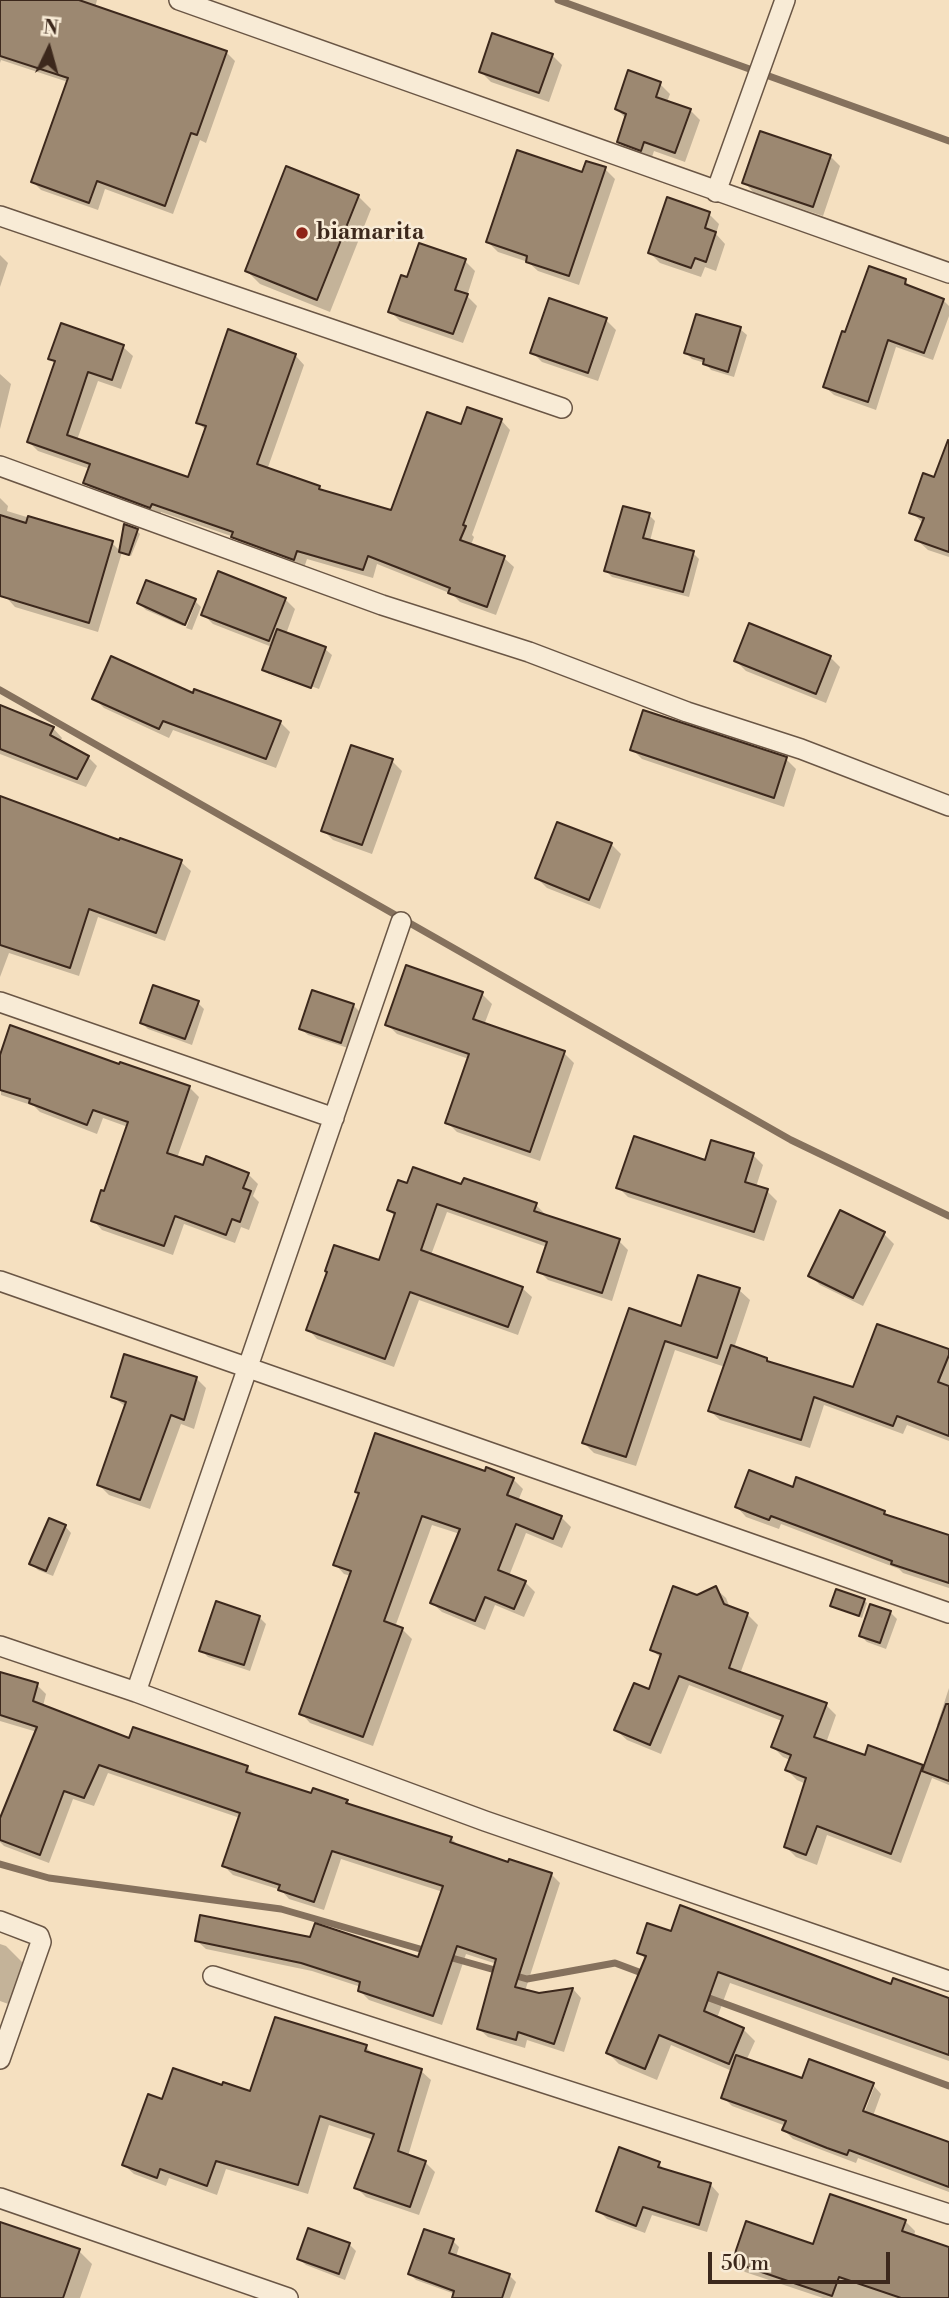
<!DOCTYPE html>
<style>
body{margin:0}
#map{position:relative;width:949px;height:2298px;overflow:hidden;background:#f5e0c0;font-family:"Libre Bodoni",serif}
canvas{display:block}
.north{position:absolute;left:14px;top:14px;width:70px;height:70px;-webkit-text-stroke:5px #f8ebd6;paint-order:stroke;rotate:5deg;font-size:19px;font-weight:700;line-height:28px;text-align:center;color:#3c281c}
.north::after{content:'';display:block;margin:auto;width:24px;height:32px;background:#3c281c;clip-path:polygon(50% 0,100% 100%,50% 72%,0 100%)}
.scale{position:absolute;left:708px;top:2252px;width:182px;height:32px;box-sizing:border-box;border:4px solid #3c281c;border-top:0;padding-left:9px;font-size:21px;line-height:24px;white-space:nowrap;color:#3c281c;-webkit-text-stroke:5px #f8ebd6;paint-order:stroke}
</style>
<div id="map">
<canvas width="949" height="2298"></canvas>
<div class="north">N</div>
<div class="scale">50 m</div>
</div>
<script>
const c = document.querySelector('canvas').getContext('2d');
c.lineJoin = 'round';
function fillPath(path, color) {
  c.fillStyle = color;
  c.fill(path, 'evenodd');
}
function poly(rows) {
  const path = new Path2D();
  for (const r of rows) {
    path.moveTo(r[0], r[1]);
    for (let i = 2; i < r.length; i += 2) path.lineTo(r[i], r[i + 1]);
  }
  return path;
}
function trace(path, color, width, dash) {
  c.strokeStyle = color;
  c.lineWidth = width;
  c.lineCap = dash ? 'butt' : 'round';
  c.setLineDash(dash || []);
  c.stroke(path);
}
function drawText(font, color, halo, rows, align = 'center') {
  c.font = font + ' "Libre Bodoni",serif';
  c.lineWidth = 5;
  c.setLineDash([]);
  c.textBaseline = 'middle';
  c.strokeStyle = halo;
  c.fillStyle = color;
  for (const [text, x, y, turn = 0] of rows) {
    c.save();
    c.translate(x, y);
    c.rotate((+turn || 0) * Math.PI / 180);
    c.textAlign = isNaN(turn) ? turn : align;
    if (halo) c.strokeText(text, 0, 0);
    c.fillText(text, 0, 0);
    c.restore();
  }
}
const shadow = poly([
 [7,0,97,0,95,8,226,52,235,61,206,143,200,140,173,214,105,189,98,210,41,190,33,182,68,82,1,60,0,63,0,25],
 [552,55,562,65,549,102,491,82,481,72],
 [629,73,660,84,670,94,667,102,690,110,700,120,685,162,654,151,651,160,629,152,619,142,626,119,617,109],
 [830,156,840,166,823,216,754,193,744,182],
 [605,169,615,179,579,285,538,271,528,262,498,252,488,242],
 [358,196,371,209,330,312,260,284,247,271],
 [709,214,719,224,716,234,725,244,716,271,705,267,701,277,660,263,650,253],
 [0,255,8,263,0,287],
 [465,261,475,271,467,296,477,306,463,343,400,321,390,311,408,279],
 [905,281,914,290,943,300,949,306,949,316,933,360,896,347,876,410,834,395,825,387,846,334],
 [606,320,616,330,598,381,542,362,532,352],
 [740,329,747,335,734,377,711,370,705,363,692,359,686,353],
 [123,347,133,356,121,389,98,381,77,440,189,479,206,431,198,422,295,355,304,365,267,470,319,488,324,492,393,512,462,427,501,420,510,430,472,535,474,537,471,545,504,558,514,567,496,615,460,602,452,594,377,564,373,578,307,559,304,568,242,546,234,537,161,512,160,516,95,492,85,483,90,469,38,451,29,442,56,364,51,358],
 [0,374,11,384,0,429],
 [949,443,949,557,928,550,917,540,923,523,911,512,935,479],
 [0,498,8,506,7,511,112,543,121,552,137,531,140,534,131,556,122,552,98,632,15,607,5,596,0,583],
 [649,515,655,521,650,541,693,553,699,559,689,597,612,577,606,571],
 [285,599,295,609,286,634,325,649,332,655,319,689,269,671,269,675,318,693,271,676,264,670,272,647,213,624,203,614],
 [195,600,183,626,146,610,139,603],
 [196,602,201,607,192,630,186,628],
 [830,657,840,667,826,703,746,671,736,661],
 [194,695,280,722,290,732,276,768,173,730,169,738,104,708,94,698],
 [0,707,53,728,62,738,60,742,88,757,97,766,86,787,0,754],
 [632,749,786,759,796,769,784,807,642,759],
 [392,761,402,771,372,854,333,840,323,830],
 [0,797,120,842,181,862,191,871,165,941,98,917,79,976,9,953,0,977],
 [611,844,621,854,600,909,547,888,537,878],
 [482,994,492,1004,484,1025,564,1053,574,1063,540,1161,457,1132,447,1122,469,1059,397,1034,387,1024],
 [198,1003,204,1009,192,1045,148,1029,142,1023],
 [353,1005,360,1012,348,1048,308,1035,301,1029],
 [0,1061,120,1066,189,1087,199,1097,177,1158,204,1168,248,1174,258,1184,253,1196,259,1202,249,1230,241,1227,235,1243,184,1224,173,1255,102,1230,93,1220,105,1194,128,1127,103,1118,97,1134,40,1112,34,1106,1,1095],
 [753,1155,763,1165,756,1187,767,1191,777,1201,764,1241,628,1197,618,1187,706,1162],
 [408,1185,462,1187,536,1205,545,1214,545,1216,619,1241,628,1250,612,1301,548,1280,539,1271,547,1247,447,1212,431,1255,522,1288,532,1297,518,1335,419,1300,394,1367,317,1339,308,1329,380,1262,396,1217,389,1210],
 [841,1213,884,1234,894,1244,863,1306,820,1285,810,1275],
 [699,1277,739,1290,750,1300,734,1348,767,1360,771,1364,854,1389,949,1351,949,1441,907,1425,903,1434,824,1405,810,1448,720,1420,710,1411,725,1367,675,1350,636,1466,594,1453,584,1443,630,1310,682,1328],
 [196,1378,206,1388,194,1429,181,1424,150,1509,109,1495,99,1485,126,1407,113,1397],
 [486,1473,513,1479,523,1489,518,1501,561,1517,571,1527,562,1548,526,1533,509,1576,525,1582,535,1592,524,1617,495,1605,485,1630,442,1612,432,1603,460,1534,432,1525,395,1627,402,1629,412,1639,373,1746,310,1723,301,1713,351,1576,344,1574,335,1564,360,1495,357,1492],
 [794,1489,884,1512,889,1517,949,1537,949,1588,903,1573,899,1569,781,1524,779,1529,746,1517,737,1507],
 [65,1526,71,1533,53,1576,38,1570,31,1563],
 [715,1588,726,1598,730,1608,747,1614,758,1625,740,1674,826,1705,836,1715,826,1743,866,1757,922,1767,925,1770,940,1727,937,1725,949,1688,949,1785,932,1778,901,1863,827,1835,817,1865,796,1857,786,1847,806,1784,797,1780,787,1770,790,1760,783,1757,773,1747,782,1721,689,1685,661,1754,627,1740,616,1730,650,1691,662,1659,652,1650,697,1597],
 [864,1600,867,1603,862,1618,832,1606],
 [890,1612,897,1619,886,1649,867,1642,861,1636],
 [259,1617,266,1624,250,1671,208,1657,201,1650],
 [0,1674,37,1685,46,1694,43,1706,130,1740,247,1767,257,1777,312,1796,347,1801,353,1807,451,1838,461,1848,509,1865,551,1874,560,1883,525,1991,539,1995,573,1989,581,1998,564,2052,527,2040,525,2048,488,2037,478,2028,497,1964,466,1954,442,2025,369,2000,360,1991,361,1987,312,1971,206,1949,196,1940,419,1959,443,1892,341,1859,324,1910,289,1899,281,1890,233,1875,224,1866,240,1818,108,1773,94,1806,73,1799,49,1863,4,1846,0,1842,0,1824,37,1732,0,1721],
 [672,1933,949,2000,949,2061,730,1983,717,2018,743,2029,755,2041,746,2061,803,2081,873,2085,881,2094,873,2116,949,2144,949,2192,858,2158,856,2163,793,2139,784,2130,786,2126,732,2106,723,2097,732,2071,671,2045,657,2080,619,2064,608,2053,646,1960,639,1952],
 [870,2087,874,2087,862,2119,859,2118],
 [0,1944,6,1946,27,1967,14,2006,0,2001],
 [366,2047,375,2056,421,2071,431,2080,408,2156,425,2162,435,2172,419,2215,366,2197,356,2187,374,2140,329,2125,308,2194,226,2169,217,2195,169,2178,166,2186,134,2174,124,2165,163,2101,223,2087,251,2094],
 [659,2164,666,2171,711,2185,719,2194,707,2232,652,2215,645,2233,607,2219,598,2210],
 [905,2221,915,2231,914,2237,949,2249,949,2298,823,2298,745,2272,734,2261,815,2246],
 [0,2223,79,2251,92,2264,80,2298,0,2298],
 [453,2241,459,2247,456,2257,510,2276,516,2282,510,2298,454,2298,455,2294,416,2280,410,2274],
 [349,2244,356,2251,345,2280,306,2265,299,2259]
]);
const stream = poly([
 [558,0,949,141],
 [0,690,791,1140,949,1216],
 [0,1864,49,1878,281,1909,427,1951],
 [445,1956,527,1979,615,1963,647,1975],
 [701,1995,949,2086]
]);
const building = poly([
 [0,0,79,0,227,51,197,135,191,133,165,206,97,181,89,203,31,182,68,78,0,56,0,0],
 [492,33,553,54,539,93,479,72,492,33],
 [628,70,661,82,656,97,691,109,675,153,644,142,641,151,617,142,626,114,615,109,628,70],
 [760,131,831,155,813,207,742,183,760,131],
 [517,150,582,172,586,161,606,167,569,276,526,262,527,256,486,242,517,150],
 [286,166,359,195,317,300,245,271,286,166],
 [667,197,710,212,705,228,716,232,706,262,695,258,691,268,648,253,667,197],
 [419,243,466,259,455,290,468,294,453,334,388,312,401,275,407,277,419,243],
 [869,266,906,279,905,284,944,299,924,353,888,340,868,402,823,387,842,331,845,332,869,266],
 [549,298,607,318,588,373,530,353,549,298],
 [696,314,741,327,728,372,703,364,704,359,684,353,696,314],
 [61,323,124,345,112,380,88,372,67,435,188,477,206,426,196,423,228,329,296,354,257,464,320,486,319,489,391,510,427,412,461,424,467,407,502,419,463,525,466,526,460,540,505,556,487,607,448,593,450,588,368,556,363,570,297,551,294,560,231,537,233,532,152,504,150,508,83,483,90,464,27,442,55,361,48,359,61,323],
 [948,440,949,441,949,552,915,540,924,518,909,513,923,473,934,477,948,440],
 [623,506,650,513,643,538,694,551,683,592,604,571,623,506],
 [0,515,26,523,28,516,113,541,89,623,0,596,0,515],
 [124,524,138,529,129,555,119,552,124,524],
 [218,571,286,598,269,641,201,615,218,571],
 [146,580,196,599,185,625,137,603,146,580],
 [749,623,831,656,816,694,734,661,749,623],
 [277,629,326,647,311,688,262,670,277,629],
 [111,656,193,693,194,689,281,721,266,759,163,721,159,729,92,699,111,656],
 [0,705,54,727,50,735,89,756,77,779,0,749,0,705],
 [643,710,787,757,774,798,630,750,643,710],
 [351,745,393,759,362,845,321,831,351,745],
 [0,796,119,840,120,838,182,860,156,933,89,909,70,968,0,945,0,796],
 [557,822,612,843,589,900,535,878,557,822],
 [406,965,483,992,473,1019,565,1051,530,1152,445,1123,469,1054,385,1025,406,965],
 [153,985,199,1001,185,1039,140,1023,153,985],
 [312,990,354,1004,341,1043,299,1029,312,990],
 [10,1025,119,1064,120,1062,190,1086,167,1153,203,1165,206,1156,249,1173,243,1188,251,1191,240,1222,232,1219,226,1235,175,1216,164,1246,91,1221,101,1190,104,1191,128,1122,93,1110,87,1125,29,1103,30,1099,0,1090,0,1055,10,1025],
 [634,1136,705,1160,711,1140,754,1153,745,1182,768,1189,754,1232,616,1188,634,1136],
 [413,1167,461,1184,464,1178,537,1203,534,1211,620,1239,602,1293,537,1272,547,1242,437,1204,421,1250,523,1287,508,1327,410,1292,385,1359,306,1330,327,1272,325,1271,334,1245,379,1260,395,1213,387,1210,398,1180,407,1183,413,1167],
 [840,1210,885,1232,853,1298,808,1276,840,1210],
 [698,1275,740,1288,717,1358,665,1341,626,1457,582,1443,629,1308,681,1326,698,1275],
 [877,1324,949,1349,949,1355,938,1382,949,1386,949,1436,897,1416,893,1426,814,1397,801,1440,708,1411,731,1345,767,1358,767,1361,853,1387,877,1324],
 [124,1354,197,1377,184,1420,171,1415,140,1500,97,1485,126,1402,111,1397,124,1354],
 [375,1433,485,1471,486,1467,514,1478,507,1495,562,1516,553,1539,516,1524,498,1570,526,1581,514,1609,485,1597,475,1621,430,1603,460,1529,422,1516,384,1621,403,1628,363,1737,299,1714,351,1571,333,1565,359,1493,355,1492,375,1433],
 [749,1470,793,1487,796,1477,885,1511,884,1514,949,1535,949,1583,891,1564,892,1561,771,1516,769,1520,735,1507,749,1470],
 [49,1518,66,1525,46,1571,29,1564,49,1518],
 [673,1586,697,1595,716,1586,724,1604,748,1613,729,1668,827,1703,814,1737,865,1755,868,1745,923,1765,891,1854,817,1826,806,1855,784,1847,806,1778,785,1770,791,1755,771,1747,783,1716,679,1676,650,1745,614,1730,634,1683,649,1689,661,1654,650,1650,673,1586],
 [836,1589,865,1599,859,1616,830,1606,836,1589],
 [216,1601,260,1616,244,1665,199,1651,216,1601],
 [870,1604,891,1611,880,1643,859,1636,870,1604],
 [0,1672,38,1683,33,1701,129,1738,133,1727,248,1766,246,1772,311,1793,313,1788,348,1800,346,1803,452,1837,450,1842,508,1862,509,1859,552,1873,515,1987,539,1993,573,1988,554,2044,518,2032,516,2040,477,2029,496,1959,457,1946,433,2016,358,1991,360,1982,301,1963,195,1941,200,1915,310,1937,315,1923,418,1957,443,1886,332,1851,314,1902,278,1890,280,1885,222,1866,240,1813,99,1765,84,1798,64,1791,40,1855,0,1840,0,1818,37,1727,0,1715,0,1672],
 [946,1704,949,1704,949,1781,922,1771,946,1704],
 [680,1905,891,1984,893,1978,949,1998,949,2055,718,1972,704,2011,744,2028,729,2064,659,2035,645,2069,606,2053,646,1956,637,1953,647,1923,671,1931,680,1905],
 [275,2017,367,2045,365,2051,422,2069,398,2151,426,2161,410,2207,354,2188,374,2134,320,2116,298,2185,216,2161,207,2186,160,2169,157,2178,122,2165,148,2094,162,2099,173,2068,222,2085,223,2082,250,2091,275,2017],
 [736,2055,802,2078,809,2059,874,2083,863,2111,949,2142,949,2187,849,2150,847,2155,827,2148,782,2130,786,2121,721,2098,736,2055],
 [619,2147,660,2162,658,2167,711,2183,699,2225,643,2207,636,2226,596,2211,619,2147],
 [830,2194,906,2220,902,2231,949,2247,949,2298,901,2298,839,2277,832,2296,732,2262,746,2221,813,2244,830,2194],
 [0,2222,80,2249,63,2298,0,2298,0,2222],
 [308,2228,350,2243,339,2274,297,2259,308,2228],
 [424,2229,454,2239,449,2253,510,2274,502,2298,452,2298,454,2291,408,2274,424,2229]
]);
const street = poly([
 [179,0,949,273],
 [716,192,785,0],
 [0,216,562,408],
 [0,466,382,605,529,652,687,712,801,749,949,806],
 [401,922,136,1692,485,1821,949,1981],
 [0,1002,334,1118],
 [0,1281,949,1613],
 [0,1646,136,1692],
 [0,1921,39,1936,41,1942,0,2059],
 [213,1976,949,2214],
 [0,2198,288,2298]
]);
const markers = [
 [302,233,7,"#8f2418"]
];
const poiNames = [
 ["biamarita",316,233]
];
fillPath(shadow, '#0003');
trace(stream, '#85715d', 7);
fillPath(building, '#9c8871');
trace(building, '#3c281c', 2);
trace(street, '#6a5645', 22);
trace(street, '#f8ebd6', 19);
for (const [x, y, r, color] of markers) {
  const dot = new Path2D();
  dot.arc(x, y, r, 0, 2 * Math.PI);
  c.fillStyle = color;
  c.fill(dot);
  trace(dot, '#f8ebd6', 2.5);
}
drawText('bold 23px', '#3c281c', '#f8ebd6', poiNames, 'left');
</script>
